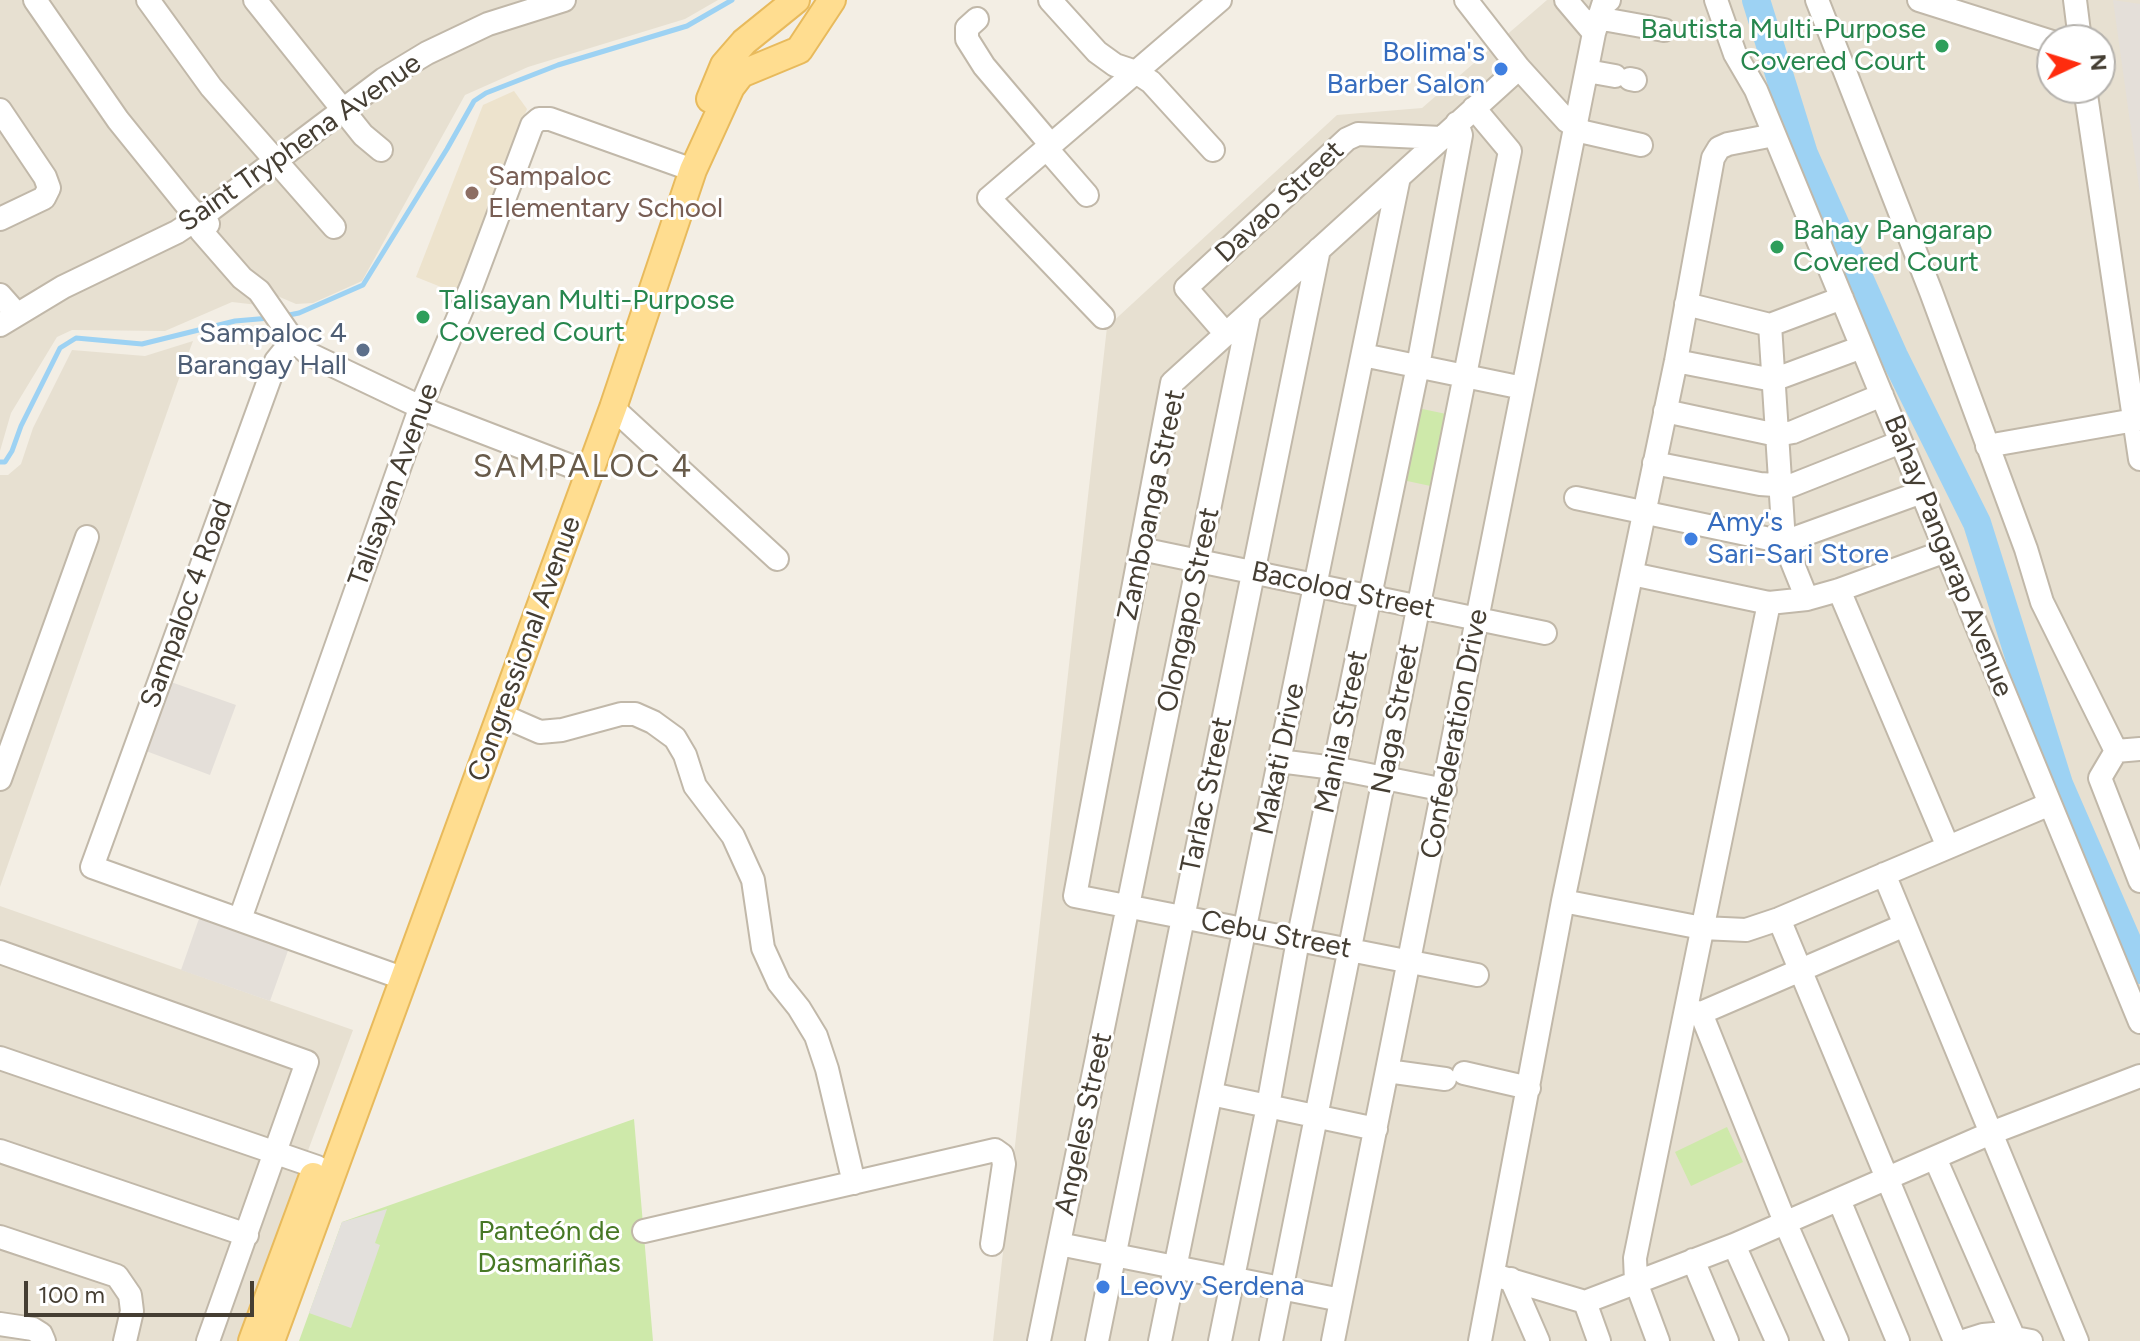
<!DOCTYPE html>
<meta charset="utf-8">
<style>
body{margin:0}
#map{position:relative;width:2140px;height:1341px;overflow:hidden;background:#f3eee4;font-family:Figtree,sans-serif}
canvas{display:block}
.north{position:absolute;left:2036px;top:24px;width:80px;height:80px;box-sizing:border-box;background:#fff;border:2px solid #b5b2ad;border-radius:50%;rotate:86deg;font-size:22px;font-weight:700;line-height:32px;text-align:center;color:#453e33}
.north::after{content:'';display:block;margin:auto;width:28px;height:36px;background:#ff2c0e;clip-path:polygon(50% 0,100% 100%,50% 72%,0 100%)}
.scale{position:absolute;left:24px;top:1281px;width:230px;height:36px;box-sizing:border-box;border:4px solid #453e33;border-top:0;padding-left:10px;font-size:24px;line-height:28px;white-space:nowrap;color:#453e33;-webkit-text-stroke:6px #fff;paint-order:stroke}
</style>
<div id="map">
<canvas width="2140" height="1341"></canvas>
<div class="north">N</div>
<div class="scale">100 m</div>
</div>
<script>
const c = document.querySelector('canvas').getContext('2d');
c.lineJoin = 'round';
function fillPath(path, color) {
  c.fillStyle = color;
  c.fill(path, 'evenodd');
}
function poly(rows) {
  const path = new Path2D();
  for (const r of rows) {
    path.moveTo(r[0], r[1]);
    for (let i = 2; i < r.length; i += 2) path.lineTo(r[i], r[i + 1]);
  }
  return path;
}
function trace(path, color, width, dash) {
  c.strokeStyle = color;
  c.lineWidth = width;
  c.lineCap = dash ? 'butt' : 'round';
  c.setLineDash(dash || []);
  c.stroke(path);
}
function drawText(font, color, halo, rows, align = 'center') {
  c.font = font + ' Figtree,sans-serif';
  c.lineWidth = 6;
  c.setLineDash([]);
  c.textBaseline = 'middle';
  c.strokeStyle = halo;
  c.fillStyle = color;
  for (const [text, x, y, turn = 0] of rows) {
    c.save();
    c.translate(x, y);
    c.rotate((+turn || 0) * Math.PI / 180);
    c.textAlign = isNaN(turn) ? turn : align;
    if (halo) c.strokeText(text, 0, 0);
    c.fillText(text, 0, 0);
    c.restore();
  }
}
const residential = poly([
 [0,0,718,0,685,19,528,67,465,95,362,281,313,303,296,304,275,295,258,305,232,302,165,331,72,330,57,337,11,413,0,451],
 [1547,0,2140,0,2140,1341,993,1341,1107,327,1337,115,1422,108],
 [2052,40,2100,40,2100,88,2052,88],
 [193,341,177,384,0,887,0,475,8,475,21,464,33,428,72,350,145,356],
 [0,906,353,1030,237,1341,0,1341]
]);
const industrial = poly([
 [2113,0,2140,4,2140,194],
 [171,682,236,705,210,775,146,751],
 [201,913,290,945,270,1001,181,970]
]);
const education = poly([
 [514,91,527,109,456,293,416,277,483,105]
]);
const green = poly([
 [1413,407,1451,415,1435,487,1398,479],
 [634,1119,653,1341,299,1341,342,1222],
 [1727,1127,1743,1162,1691,1186,1675,1152]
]);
const parking = poly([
 [387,1209,375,1243,380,1245,351,1328,309,1313,342,1222]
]);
const stream = poly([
 [284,316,299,313,363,285,447,149,474,101,486,93,558,65,687,26,732,0],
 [0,462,5,462,12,451,21,426,60,348,76,338,142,344,235,321,270,318]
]);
const river = poly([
 [1756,0,1804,154,1894,356,1977,523,2059,784,2140,970]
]);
const minor = poly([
 [35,0,118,120,185,203,198,218,208,224],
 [148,0,211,87,334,227],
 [255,0,363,135,381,150],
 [1050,0,1097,52,1115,65,1136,72,1151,82,1213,150],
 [1466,0,1519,68,1567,121,1584,132,1641,145],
 [1566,0,1594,33],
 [1716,0,1735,54,1756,90,2140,1022],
 [1817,0,1931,292,2026,549,2042,602,2116,751,2140,749],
 [1919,0,2052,42],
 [2075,0,2080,40],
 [1597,18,1664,30],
 [977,19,967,28,967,39,984,66,1051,145],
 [1587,71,1615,76],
 [1630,79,1635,80],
 [2085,88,2140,459],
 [0,110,45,177,49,188,44,198,0,219],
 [1047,149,1087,195],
 [198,218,201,231,242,278,259,291,293,340,309,354,433,413,589,473],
 [0,295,16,313],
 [1686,304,1770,325,1842,298],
 [1103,317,989,198,1220,0],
 [0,325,63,287,177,232,213,208,384,79,427,53,488,24,564,0],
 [1770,325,1784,542,1807,599],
 [1226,334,1186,288,1347,139,1358,134,1441,138],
 [293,340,276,361,92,867,405,979],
 [1363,355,1523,388],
 [1676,361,1773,380,1862,347],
 [613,408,777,559],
 [1665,411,1777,435,1793,432,1882,395],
 [1987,446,2140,419],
 [1654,463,1760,484,1790,486,1901,442],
 [1576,498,1784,542,1922,492],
 [1141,549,1545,633],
 [1632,574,1769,603],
 [1839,590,1948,847],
 [501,715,540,732,562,730,621,714,635,714,653,722,675,738,685,755,695,786,733,836,753,880,763,948,779,983,799,1008,816,1036,827,1069,854,1183],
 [2116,751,2100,778,2140,881],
 [1279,761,1334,768,1445,790],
 [0,779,87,537],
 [1884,874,2077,1341],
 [1563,901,1702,928,1746,930,1779,919,2050,804],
 [240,919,421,406,472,285,532,125,539,119,550,119,693,170],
 [1779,919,1955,1341],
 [0,952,307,1062,208,1341],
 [1477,975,1075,896,1172,383,1519,68],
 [1689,1010,1701,1013,1905,925],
 [1701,1013,1785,1222,1837,1341],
 [0,1058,317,1167],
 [1387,1071,1445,1079],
 [1464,1073,1529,1088],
 [1211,1094,1376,1129],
 [0,1151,247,1235],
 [1935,1158,2013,1336],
 [1839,1200,1898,1341],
 [644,1231,995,1150,1002,1155,1004,1164,992,1244],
 [0,1237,117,1276,130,1295,132,1311,125,1341],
 [1059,1244,1341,1300],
 [1734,1245,1777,1341],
 [1693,1260,1727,1341],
 [1494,1275,1585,1302,1734,1245,1991,1133,2140,1076],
 [1511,1279,1538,1341],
 [1585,1302,1599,1341],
 [0,1324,33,1329,41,1334,44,1341],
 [1039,1341,1249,314],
 [1097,1341,1319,249],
 [1160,1341,1399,177],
 [1220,1341,1268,1106,1298,940,1418,366,1461,135,1457,123],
 [1271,1341,1510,151,1474,108],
 [1333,1341,1594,33,1603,5,1609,0],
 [1480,1341,1563,901,1676,361,1713,158,1719,148,1728,144,1774,135],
 [1658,1341,1636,1282,1635,1258,1769,603,1807,599,1839,590,1946,551],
 [1964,1341,1983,1335,1994,1334,2031,1341]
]);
const major = poly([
 [710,99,724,65,744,42,796,0],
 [252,1341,313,1176],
 [271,1341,613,408,693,170,731,87,741,74,799,50,832,0]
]);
const markers = [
 [1942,46,8,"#2e9e5b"],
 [1501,69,8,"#3f7fe0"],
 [472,193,8,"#8d6e63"],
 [1777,247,8,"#2e9e5b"],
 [423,317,8,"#2e9e5b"],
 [363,350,8,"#5c6f8a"],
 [1691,539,8,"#3f7fe0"],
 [1103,1287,8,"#3f7fe0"]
];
const leisureNames = [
 ["Bautista Multi-Purpose",1926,30,"right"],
 ["Covered Court",1926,62,"right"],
 ["Bahay Pangarap",1793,231],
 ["Covered Court",1793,263],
 ["Talisayan Multi-Purpose",439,301],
 ["Covered Court",439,333]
];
const shopNames = [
 ["Bolima's",1485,53,"right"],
 ["Barber Salon",1485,85,"right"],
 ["Amy's",1707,523],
 ["Sari-Sari Store",1707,555],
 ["Leovy Serdena",1119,1287]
];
const streetNames = [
 ["Saint Tryphena Avenue",300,143,-35],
 ["Davao Street",1280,202,-43],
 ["Talisayan Avenue",394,485,-70],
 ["Zamboanga Street",1152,505,-78],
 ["Bahay Pangarap Avenue",1948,556,68],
 ["Bacolod Street",1343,591,12],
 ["Sampaloc 4 Road",187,604,-70],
 ["Olongapo Street",1189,610,-78],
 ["Congressional Avenue",525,649,-70],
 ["Naga Street",1396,719,-79],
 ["Manila Street",1342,732,-78],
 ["Confederation Drive",1455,734,-79],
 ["Makati Drive",1280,759,-78],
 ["Tarlac Street",1207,795,-78],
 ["Cebu Street",1276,935,11],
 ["Angeles Street",1084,1124,-78]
];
const educationNames = [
 ["Sampaloc",488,177],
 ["Elementary School",488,209]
];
const serviceNames = [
 ["Sampaloc 4",347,334],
 ["Barangay Hall",347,366]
];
const parkNames = [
 ["Panteón de",549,1232],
 ["Dasmariñas",549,1264]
];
const quarterNames = [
 ["SAMPALOC 4",583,468]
];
fillPath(residential, '#e7e0d1');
fillPath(industrial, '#e4dfd9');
fillPath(education, '#ede3cd');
fillPath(green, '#cee9aa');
fillPath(parking, '#e3e0dc');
trace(stream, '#9dd2f3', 5);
trace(river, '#9dd2f3', 28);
trace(minor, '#c1b8a9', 26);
trace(major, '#e8ba5c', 30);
trace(minor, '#fff', 22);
trace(major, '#ffdd90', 26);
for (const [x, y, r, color] of markers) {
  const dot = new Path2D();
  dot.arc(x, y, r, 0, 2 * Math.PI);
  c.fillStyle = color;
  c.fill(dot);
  trace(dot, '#fff', 3);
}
drawText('28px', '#27864d', '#fff', leisureNames, 'left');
drawText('28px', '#366cbe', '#fff', shopNames, 'left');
drawText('28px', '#453e33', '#fff', streetNames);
drawText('28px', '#785e54', '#fff', educationNames, 'left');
drawText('28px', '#4e5e75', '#fff', serviceNames, 'right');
drawText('28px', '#477825', '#fff', parkNames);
c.letterSpacing = '2px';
drawText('32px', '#685b4a', '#fff', quarterNames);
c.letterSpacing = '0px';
</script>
